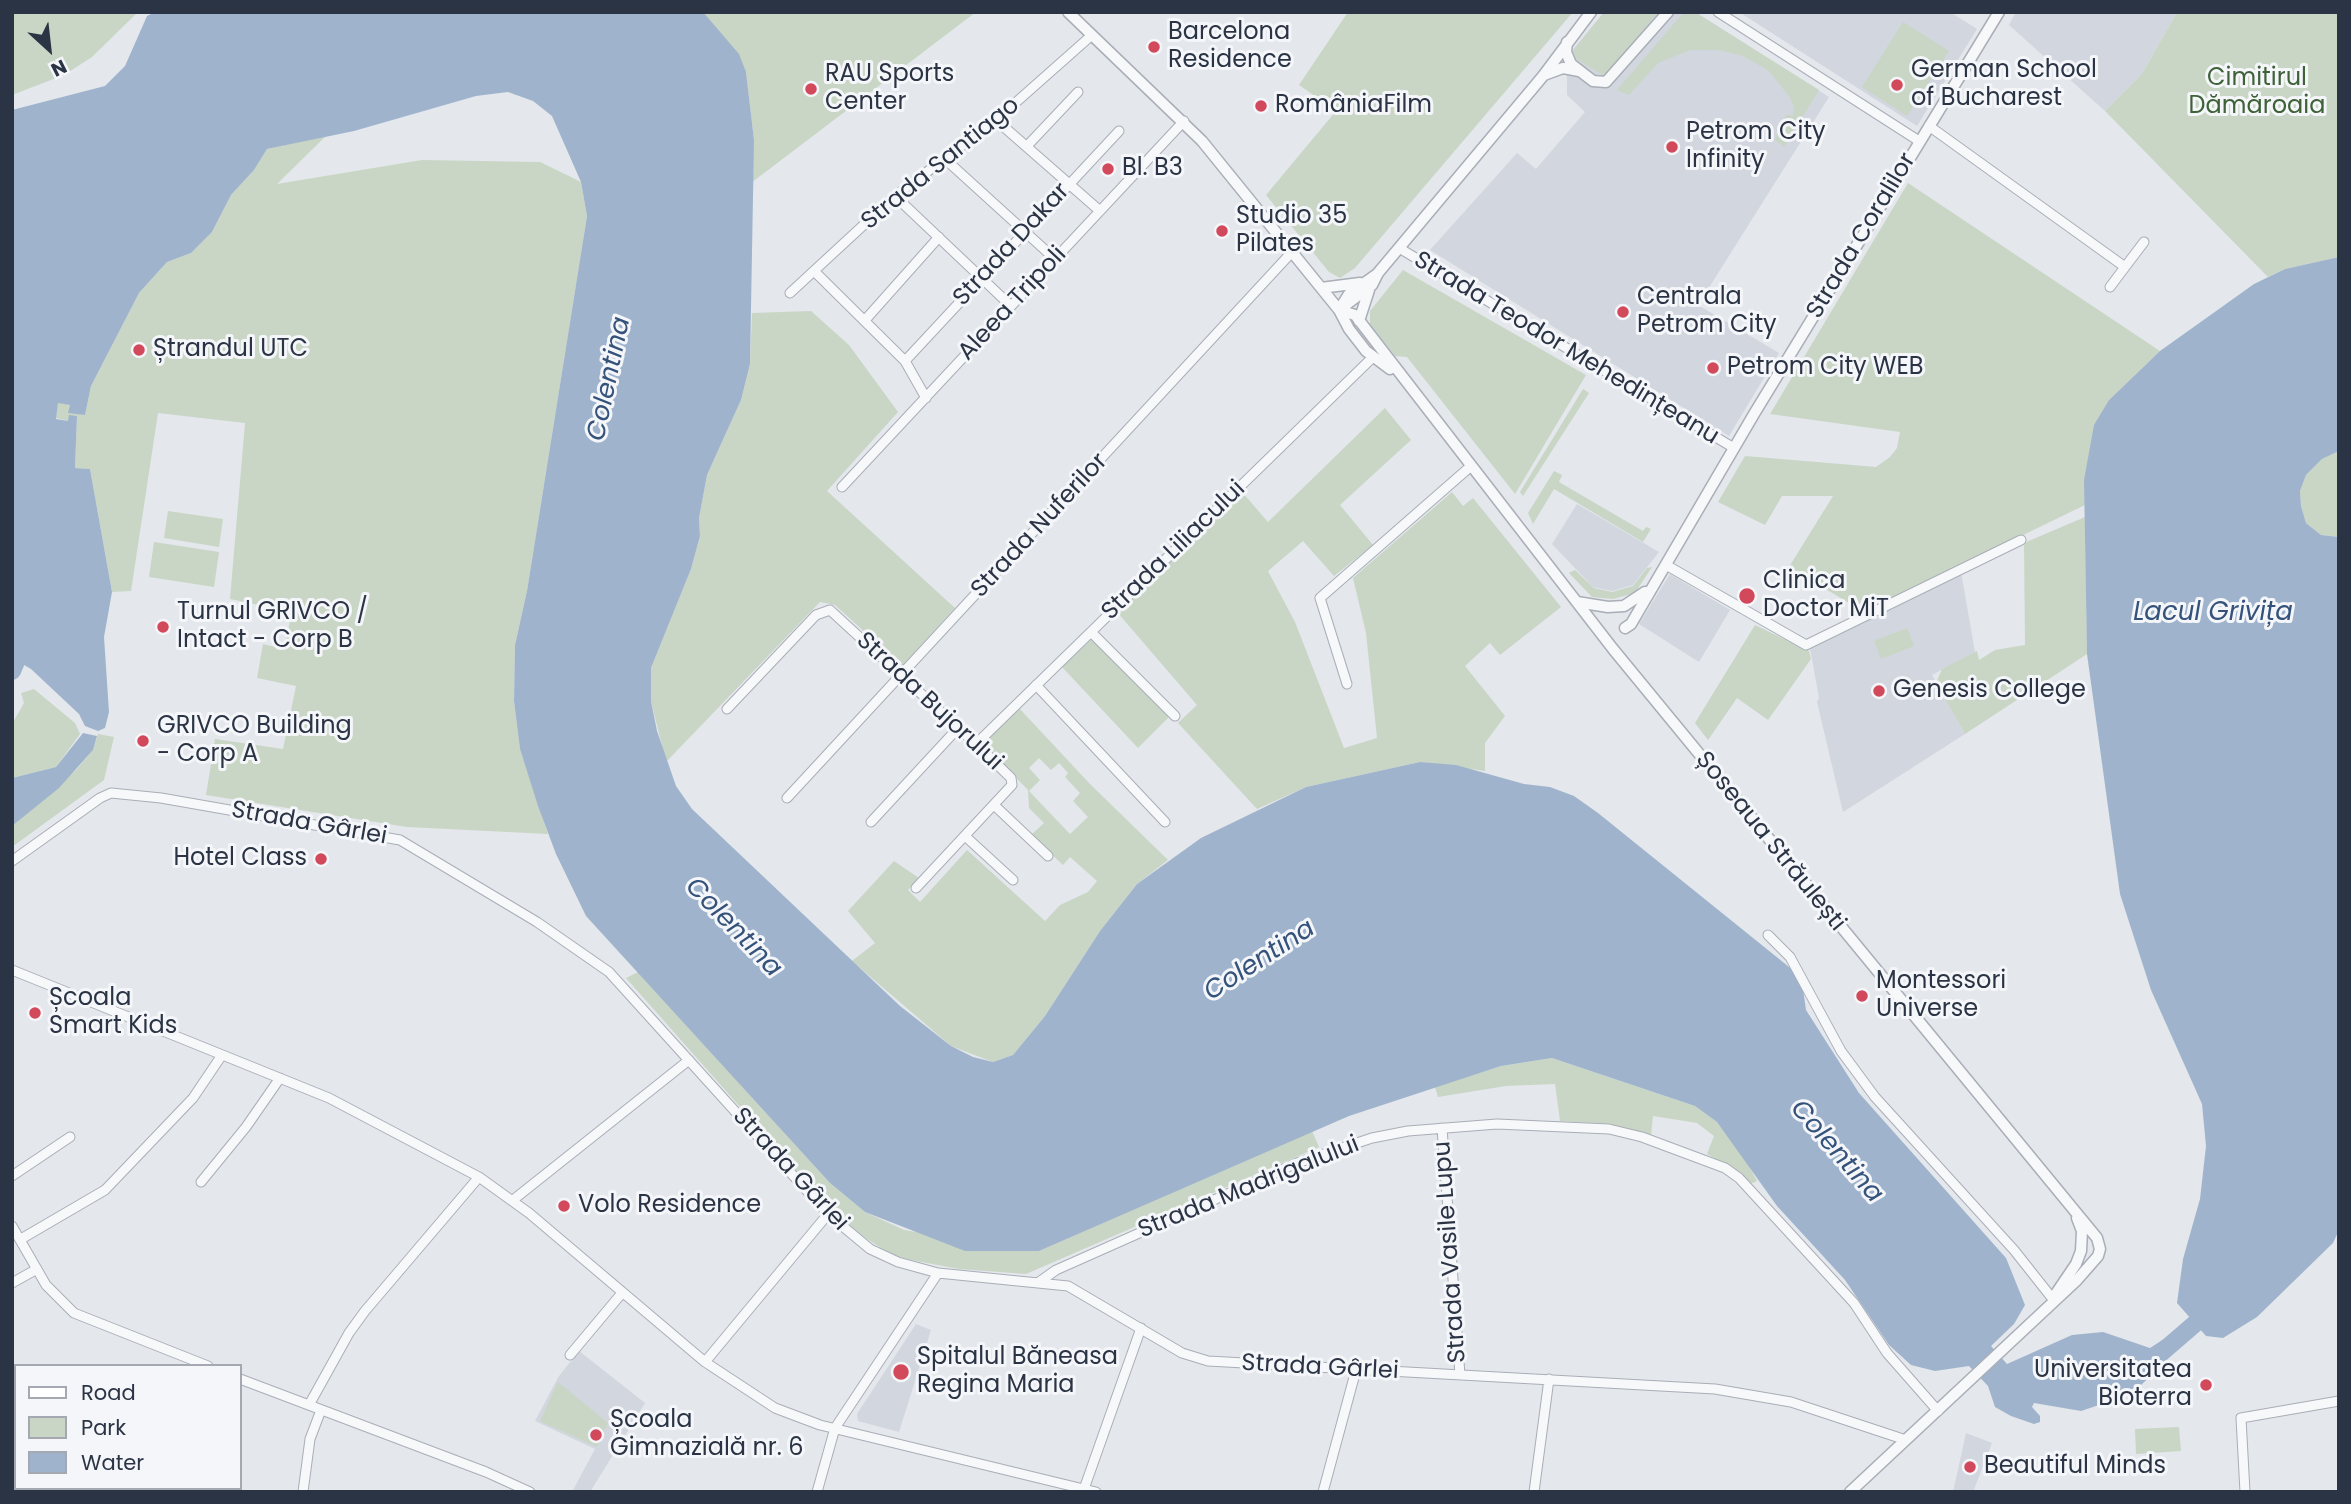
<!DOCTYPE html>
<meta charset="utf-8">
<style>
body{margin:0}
#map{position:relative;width:2351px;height:1504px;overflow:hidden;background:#e4e7ec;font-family:Poppins,sans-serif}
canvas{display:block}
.frame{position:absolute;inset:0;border:14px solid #2b3445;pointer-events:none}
.legend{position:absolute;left:14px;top:1364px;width:228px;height:126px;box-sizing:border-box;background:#f4f6f9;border:2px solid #a4a8b1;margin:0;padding:9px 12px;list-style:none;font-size:21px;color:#2b3445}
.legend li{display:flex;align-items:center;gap:14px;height:35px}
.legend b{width:35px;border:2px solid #a4a8b1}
.north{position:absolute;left:14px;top:14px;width:70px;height:70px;-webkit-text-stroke:5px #f4f6f9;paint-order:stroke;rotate:153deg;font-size:19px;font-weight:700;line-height:28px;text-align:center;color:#2b3445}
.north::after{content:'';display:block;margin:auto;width:24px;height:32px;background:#2b3445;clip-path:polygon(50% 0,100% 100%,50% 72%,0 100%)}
</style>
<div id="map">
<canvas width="2351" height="1504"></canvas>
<div class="frame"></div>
<ul class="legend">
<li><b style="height:9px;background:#fff"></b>Road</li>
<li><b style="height:19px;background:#c9d6c5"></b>Park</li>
<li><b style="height:19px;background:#9fb4cc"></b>Water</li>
</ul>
<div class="north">N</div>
</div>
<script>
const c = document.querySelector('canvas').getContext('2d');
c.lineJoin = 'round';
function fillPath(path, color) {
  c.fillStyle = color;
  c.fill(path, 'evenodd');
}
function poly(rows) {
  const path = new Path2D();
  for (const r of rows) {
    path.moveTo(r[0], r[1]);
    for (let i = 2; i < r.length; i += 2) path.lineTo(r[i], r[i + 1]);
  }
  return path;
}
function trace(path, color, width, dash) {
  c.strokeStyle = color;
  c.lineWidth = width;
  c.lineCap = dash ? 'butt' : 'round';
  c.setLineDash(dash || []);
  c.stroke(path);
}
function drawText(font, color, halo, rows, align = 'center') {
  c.font = font + ' Poppins,sans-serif';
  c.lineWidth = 6;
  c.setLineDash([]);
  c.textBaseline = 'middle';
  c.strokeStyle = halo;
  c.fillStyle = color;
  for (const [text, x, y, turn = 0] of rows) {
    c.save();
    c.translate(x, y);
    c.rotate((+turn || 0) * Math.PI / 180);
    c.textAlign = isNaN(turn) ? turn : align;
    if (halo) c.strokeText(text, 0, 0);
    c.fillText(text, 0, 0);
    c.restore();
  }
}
const built = poly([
 [1604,12,1695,12,1829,97,1698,305,1779,353,1729,436,1430,250,1517,153,1536,169,1585,112,1567,95,1567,66,1574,48],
 [1739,12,1950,12,1977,29,1917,126],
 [2016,12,2177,12,2142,74,2105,111,2009,25],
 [1577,504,1659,552,1633,585,1612,591,1593,587,1552,544],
 [1961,572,1975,652,1932,675,1965,734,1843,812,1817,702,1819,698,1810,648],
 [1670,574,1730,610,1699,662,1639,624],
 [916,1324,931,1330,899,1432,858,1421,857,1414],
 [579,1351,645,1403,590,1492,572,1492,595,1449,535,1421,559,1376],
 [1966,1433,1992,1443,1973,1492,1953,1492]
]);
const green = poly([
 [12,12,138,12,92,57,64,75,12,95],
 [703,12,976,12,751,183,754,140,746,72],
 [1348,12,1573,12,1355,268,1340,278,1329,272,1266,195,1336,111,1299,85],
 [1604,12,1658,12,1609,71,1602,75,1577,59,1573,51],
 [1684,12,1695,12,1819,90,1784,147,1775,140,1786,115,1793,116,1794,107,1789,96,1769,71,1743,56,1719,50,1690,50,1658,63,1629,95,1617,90],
 [2177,12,2339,12,2339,257,2285,269,2268,277,2105,111,2142,74],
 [1903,22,1949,51,1907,116,1862,87],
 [326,136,277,184,422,160,540,162,581,182,587,216,527,591,515,645,514,701,520,749,548,834,407,827,206,795,215,739,283,749,296,686,257,678,263,644,284,649,292,612,230,599,245,423,158,413,131,591,112,592,90,469,75,468,77,416,68,421,56,418,58,402,70,405,69,412,85,415,91,386,139,293,167,262,191,253,212,232,231,195,254,170,267,149],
 [1908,183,2160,351,2109,400,2085,505,1864,612,1789,567,1833,496,1782,496,1765,525,1718,502,1745,456,1876,467,1890,457,1897,448,1900,432,1770,414],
 [1403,270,1586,375,1515,494,1407,357,1395,356,1370,324,1370,311],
 [811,311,849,345,898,412,827,491,955,608,902,666,835,605,820,602,666,762,651,701,651,668,691,569,700,536,699,518,707,475,741,400,750,364,752,313],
 [1583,389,1589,393,1523,496,1520,492],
 [1385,408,1411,440,1340,505,1373,545,1334,576,1303,541,1268,571,1295,622,1344,748,1377,738,1366,633,1353,578,1452,492,1463,506,1473,498,1561,607,1500,655,1490,643,1465,666,1505,716,1485,743,1485,771,1420,762,1306,787,1257,809,1178,723,1197,705,1117,612,1242,492,1268,522],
 [2339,451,2339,537,2321,535,2306,523,2301,506,2300,491,2306,475,2322,459],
 [1554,471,1562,475,1559,482,1643,531,1646,527,1651,529,1643,542,1554,489,1533,524,1528,513],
 [168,511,223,519,219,547,164,538],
 [2085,517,2087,654,1965,734,1936,683,1942,669,1977,651,1979,660,1995,650,2025,645,2024,543],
 [154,542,219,552,214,587,149,577],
 [1652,567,1635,593,1613,599,1592,597,1569,573,1575,570,1594,588,1612,592,1633,586,1647,568],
 [1755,625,1809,651,1811,659,1768,720,1737,698,1708,740,1695,723],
 [1907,628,1914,646,1881,659,1874,641],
 [1092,639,1170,716,1138,748,1062,667],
 [34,689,75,723,80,734,56,767,12,778,12,724,24,703,21,693],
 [1019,708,1090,784,1168,860,1137,884,1100,931,1045,1016,1013,1055,993,1062,951,1046,852,961,875,943,848,911,894,861,919,878,908,890,920,902,967,850,1045,921,1060,905,1088,892,1097,881,1070,857,1063,865,1031,835,1044,823,1029,808,1028,790,982,743],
 [1039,758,1051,770,1059,763,1068,773,1065,777,1080,793,1073,801,1088,817,1070,834,1029,791,1040,780,1029,768],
 [98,734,114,737,104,780,12,847,12,826,76,770,93,750],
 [638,972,830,1183,865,1212,904,1230,1039,1251,1312,1131,1319,1147,1026,1274,959,1269,911,1260,891,1254,867,1239,833,1212,626,978],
 [1552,1058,1695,1106,1717,1122,1743,1155,1757,1181,1750,1184,1726,1165,1707,1154,1714,1136,1697,1123,1653,1116,1651,1135,1610,1124,1560,1121,1555,1084,1506,1086,1438,1097,1435,1087,1501,1066],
 [558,1382,608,1423,597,1447,540,1421],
 [2179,1427,2181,1451,2136,1454,2135,1429]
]);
const water = poly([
 [155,12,703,12,739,54,746,72,754,140,750,364,741,400,707,475,699,518,700,536,691,569,651,668,651,701,657,731,676,786,692,809,900,1006,951,1046,973,1057,993,1062,1013,1055,1045,1016,1100,931,1137,884,1201,838,1306,787,1420,762,1456,765,1524,784,1550,787,1574,796,1598,813,1794,971,1803,989,1806,1010,1859,1093,2006,1258,2025,1305,2014,1324,1991,1346,2007,1364,2072,1335,2103,1332,2150,1348,2167,1337,2174,1346,2164,1363,2139,1387,2105,1403,2081,1411,2034,1403,2032,1407,2040,1416,2040,1422,2034,1424,2011,1416,1995,1407,1988,1386,1969,1366,1935,1371,1911,1365,1889,1345,1845,1280,1777,1206,1717,1122,1695,1106,1552,1058,1501,1066,1349,1116,1039,1251,965,1251,865,1212,830,1183,586,916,556,854,538,806,520,749,514,701,515,645,527,591,587,216,581,182,552,116,533,101,508,92,476,96,354,131,267,149,254,170,231,195,212,232,191,253,167,262,139,293,91,386,85,415,68,413,70,405,58,403,56,419,68,421,69,415,77,416,75,468,90,469,112,592,104,637,109,712,105,728,98,731,85,726,79,714,31,669,12,658,12,110,105,86,125,66,147,16],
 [2339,257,2339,451,2322,459,2306,475,2300,491,2301,506,2306,523,2321,535,2339,537,2339,1230,2333,1243,2257,1317,2223,1338,2206,1336,2177,1303,2183,1259,2200,1199,2206,1146,2202,1104,2151,990,2120,894,2087,654,2084,480,2094,425,2109,400,2160,351,2254,284,2285,269],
 [83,733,97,736,93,750,59,788,12,826,12,778,56,767]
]);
const river = poly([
 [12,671,25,640],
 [2154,1359,2212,1309]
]);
const minor = poly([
 [1718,12,1919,141],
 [996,120,1100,211],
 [1929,126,2125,267,2110,287],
 [1027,146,1078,92],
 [945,159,1055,259],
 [895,196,1011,306],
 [1399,248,1734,448],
 [2125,267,2144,242],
 [814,271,905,361,926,398],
 [790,293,895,196,996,120,1092,35],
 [866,319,939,237],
 [905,361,1119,131],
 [842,487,1184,121],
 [1666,565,1806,645,2021,540],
 [1091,632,1175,716],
 [1347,684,1320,598,1471,466],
 [1036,685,1165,822],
 [727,709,816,615,830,610,976,744,1011,778,1012,785,916,888],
 [976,744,1373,357],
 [787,798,1292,252],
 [994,805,1048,856],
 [871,822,958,728],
 [965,836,1013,880],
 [12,861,100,798,111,793,161,798,400,840,537,922,609,972,828,1214,870,1249,898,1262,938,1273,1068,1286,1182,1353,1208,1361,1715,1389,1791,1402,1906,1440],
 [1768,935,1790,957,1841,1051,1875,1097,2014,1250,2052,1298],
 [12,970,329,1098,479,1177,529,1213,705,1362,775,1408,820,1425,1096,1492],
 [1442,1128,1460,1375],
 [12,1176,70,1137],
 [201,1182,246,1127,280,1078],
 [513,1200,689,1060],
 [12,1226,46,1285,74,1313,208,1366],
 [21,1239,105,1190,193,1098,222,1055],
 [1039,1282,1056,1270,1297,1163,1372,1138,1408,1131,1497,1124,1609,1129,1642,1137,1725,1168,1739,1178,1854,1303,1887,1353,1938,1411],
 [12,1283,37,1269],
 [570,1355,622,1293],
 [705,1362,828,1214],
 [240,1379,486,1472,530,1492],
 [309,1405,349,1333,365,1311,479,1177],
 [1084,1489,1141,1328],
 [303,1492,310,1439,321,1410],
 [817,1492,835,1428,938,1273],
 [1323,1492,1356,1370],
 [1534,1492,1549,1379],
 [2245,1492,2241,1418,2339,1401]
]);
const tertiary = poly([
 [1068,12,1202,141,1339,310,1349,329,1366,351,1390,369],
 [1567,42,1566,52,1571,64,1593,81,1606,82,1668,12],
 [1544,75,1563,68,1579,71],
 [1321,288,1360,283],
 [1339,310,1355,315,1613,649,2097,1238,2100,1249,2098,1256,2077,1280,1850,1492],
 [1339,310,1372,285,1378,273,1543,76,1591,12],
 [1339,310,1349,294,1377,274],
 [1359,321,1369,290],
 [1577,602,1608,607,1624,606,1645,592],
 [1625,628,1631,624,1754,414,1999,12],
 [2055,1295,2076,1264,2081,1251,2082,1231,2077,1218]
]);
const primary = poly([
 [12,1394,16,1401],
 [12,1420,16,1426],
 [12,1445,16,1451],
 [12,1474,16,1480],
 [36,1488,38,1492],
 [50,1488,52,1492],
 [65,1488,67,1492]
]);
const markers = [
 [1154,47,7,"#d1495b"],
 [1897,85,7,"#d1495b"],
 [811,89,7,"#d1495b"],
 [1261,106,7,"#d1495b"],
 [1672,147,7,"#d1495b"],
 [1108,169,7,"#d1495b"],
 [1222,231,7,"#d1495b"],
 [1623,312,7,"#d1495b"],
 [139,350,7,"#d1495b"],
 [1713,368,7,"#d1495b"],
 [1747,596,9,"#d1495b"],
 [163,627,7,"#d1495b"],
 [1879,691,7,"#d1495b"],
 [143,741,7,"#d1495b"],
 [321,859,7,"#d1495b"],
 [1862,996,7,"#d1495b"],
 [35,1013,7,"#d1495b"],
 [564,1206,7,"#d1495b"],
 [901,1372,9,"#d1495b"],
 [2206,1385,7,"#d1495b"],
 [596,1435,7,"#d1495b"],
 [1970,1467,7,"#d1495b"]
];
const poiNames = [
 ["Barcelona",1168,33],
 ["Residence",1168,61],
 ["German School",1911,71],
 ["of Bucharest",1911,99],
 ["RAU Sports",825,75],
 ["Center",825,103],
 ["RomâniaFilm",1275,106],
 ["Petrom City",1686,133],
 ["Infinity",1686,161],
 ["Bl. B3",1122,169],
 ["Studio 35",1236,217],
 ["Pilates",1236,245],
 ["Centrala",1637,298],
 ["Petrom City",1637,326],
 ["Ștrandul UTC",153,350],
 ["Petrom City WEB",1727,368],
 ["Clinica",1763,582],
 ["Doctor MiT",1763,610],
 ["Turnul GRIVCO /",177,613],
 ["Intact - Corp B",177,641],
 ["Genesis College",1893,691],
 ["GRIVCO Building",157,727],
 ["- Corp A",157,755],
 ["Hotel Class",307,859,"right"],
 ["Montessori",1876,982],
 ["Universe",1876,1010],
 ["Școala",49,999],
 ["Smart Kids",49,1027],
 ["Volo Residence",578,1206],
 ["Spitalul Băneasa",917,1358],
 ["Regina Maria",917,1386],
 ["Universitatea",2192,1371,"right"],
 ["Bioterra",2192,1399,"right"],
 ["Școala",610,1421],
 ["Gimnazială nr. 6",610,1449],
 ["Beautiful Minds",1984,1467]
];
const parkNames = [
 ["Cimitirul",2257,79],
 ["Dămăroaia",2257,107]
];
const streetNames = [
 ["Strada Santiago",941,164,-39],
 ["Strada Coralilor",1862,236,-59],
 ["Strada Dakar",1012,245,-47],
 ["Aleea Tripoli",1013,304,-47],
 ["Strada Teodor Mehedințeanu",1566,349,31],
 ["Strada Nuferilor",1040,526,-47],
 ["Strada Liliacului",1174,551,-44],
 ["Strada Bujorului",929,702,43],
 ["Strada Gârlei",309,824,10],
 ["Șoseaua Străulești",1770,842,51],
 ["Strada Gârlei",790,1170,47],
 ["Strada Madrigalului",1249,1188,-22],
 ["Strada Vasile Lupu",1451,1252,-94],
 ["Strada Gârlei",1320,1368,3]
];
const waterNames = [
 ["Colentina",610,379,-78],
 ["Lacul Grivița",2213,613],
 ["Colentina",733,928,46],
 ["Colentina",1260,961,-33],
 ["Colentina",1836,1152,49]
];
fillPath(built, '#d2d6de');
fillPath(green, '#c9d6c5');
fillPath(water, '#9fb4cc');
trace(river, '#9fb4cc', 18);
trace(minor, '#a9aeb7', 11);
trace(tertiary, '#a9aeb7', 13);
trace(primary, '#a3abb8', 17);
trace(minor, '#f7f8fa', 9);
trace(tertiary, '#f7f8fa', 10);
trace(primary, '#fff', 14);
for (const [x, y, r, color] of markers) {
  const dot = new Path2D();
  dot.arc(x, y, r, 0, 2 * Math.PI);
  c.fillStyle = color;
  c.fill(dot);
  trace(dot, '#f4f6f9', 2.5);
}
drawText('24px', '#2b3445', '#f4f6f9', poiNames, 'left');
drawText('24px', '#3f6138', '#f4f6f9', parkNames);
drawText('24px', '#2b3445', '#f4f6f9', streetNames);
drawText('italic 26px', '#34527a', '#f4f6f9', waterNames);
</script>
